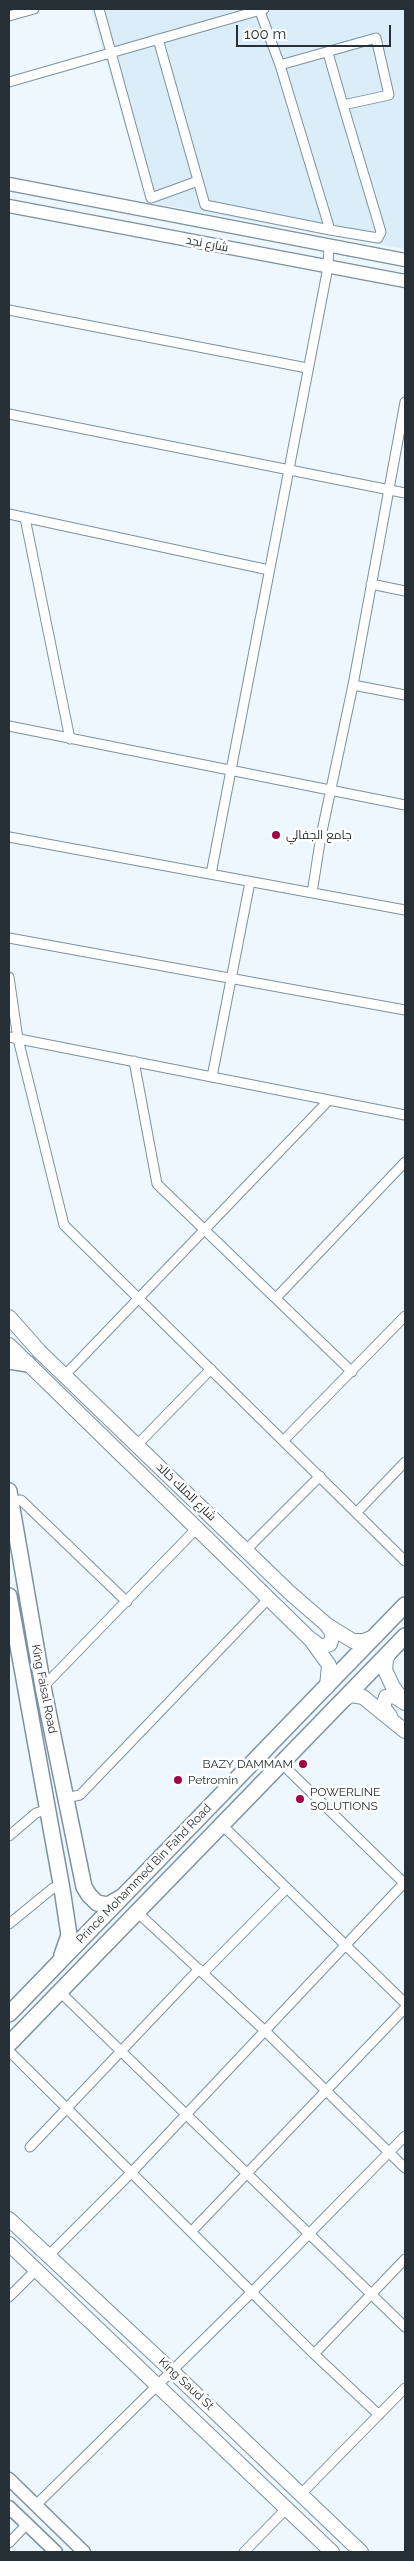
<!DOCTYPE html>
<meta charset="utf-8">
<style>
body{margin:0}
#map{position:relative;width:414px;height:2561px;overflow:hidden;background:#eef7fd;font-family:Raleway,sans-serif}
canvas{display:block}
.frame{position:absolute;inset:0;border:10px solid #273036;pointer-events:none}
.scale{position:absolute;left:236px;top:25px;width:155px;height:22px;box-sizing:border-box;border:2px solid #273036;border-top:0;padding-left:6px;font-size:15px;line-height:18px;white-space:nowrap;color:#273036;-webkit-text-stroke:4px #fff;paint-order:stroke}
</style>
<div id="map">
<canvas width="414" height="2561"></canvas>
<div class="frame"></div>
<div class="scale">100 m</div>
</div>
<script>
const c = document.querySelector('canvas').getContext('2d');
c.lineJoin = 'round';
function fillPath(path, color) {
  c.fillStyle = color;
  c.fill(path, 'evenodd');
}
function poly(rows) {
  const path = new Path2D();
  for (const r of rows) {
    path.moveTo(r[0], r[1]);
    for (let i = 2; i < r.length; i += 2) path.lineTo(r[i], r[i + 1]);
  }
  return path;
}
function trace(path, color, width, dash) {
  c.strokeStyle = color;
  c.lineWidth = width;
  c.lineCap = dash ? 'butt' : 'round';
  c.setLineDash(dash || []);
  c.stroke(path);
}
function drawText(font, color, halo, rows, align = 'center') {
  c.font = font + ' Raleway,Cairo,sans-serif';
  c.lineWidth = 5;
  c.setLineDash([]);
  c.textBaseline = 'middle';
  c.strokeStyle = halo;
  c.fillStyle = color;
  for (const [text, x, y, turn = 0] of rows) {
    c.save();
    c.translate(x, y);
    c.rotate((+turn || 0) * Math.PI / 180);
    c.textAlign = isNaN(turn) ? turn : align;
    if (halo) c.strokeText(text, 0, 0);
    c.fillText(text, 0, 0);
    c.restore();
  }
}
const built = poly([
 [91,9,405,9,405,249,147,202]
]);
const street = poly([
 [99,9,151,198,198,181],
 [259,9,280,65],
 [9,16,34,9],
 [158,39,205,205,330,230,378,238,381,232,343,105,389,95,376,38,280,65,330,230],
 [328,53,343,105],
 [9,82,264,9],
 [9,310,307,368],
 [9,414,405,493],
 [9,514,269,570],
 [25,518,70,739],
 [371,584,405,591],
 [353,685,405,695],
 [9,726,405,805],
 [9,837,405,910],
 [211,874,328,267,329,245],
 [312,893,321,836,353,685,405,402],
 [9,938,405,1010],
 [9,977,18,1039,64,1225,405,1561],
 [9,1037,405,1115],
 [134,1061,157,1184,352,1372],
 [212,1077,250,882],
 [276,1298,405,1162],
 [65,1375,329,1100],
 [284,1440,405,1316],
 [137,1445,211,1369],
 [10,1501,21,1500,127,1602],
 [357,1512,405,1462],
 [246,1550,320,1476],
 [43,1687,197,1528],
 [281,1763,405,1884],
 [65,1798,80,1795,269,1598],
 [222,1825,405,2003],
 [9,1836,36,1813,49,1809],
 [136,1911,264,2030,405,2168],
 [9,1924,53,1888],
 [203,1973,287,1888],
 [60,1992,405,2327],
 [9,2051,314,2354,379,2415],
 [30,2147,199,1969],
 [191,2232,405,2008],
 [48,2256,131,2173,405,1882],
 [9,2297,36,2270],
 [314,2354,405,2259],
 [301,2494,405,2388],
 [36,2505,252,2292,405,2136],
 [9,2543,27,2524],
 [244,2552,286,2509]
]);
const secondary = poly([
 [9,184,405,260],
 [9,206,405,281],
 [9,2479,84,2552],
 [9,2507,56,2552]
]);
const primary = poly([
 [9,1317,40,1352,289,1592,327,1625,353,1641,364,1641,376,1636],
 [9,1345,311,1640,329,1665,327,1687],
 [312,1640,321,1647,330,1644,333,1634,327,1625],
 [390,1652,386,1659,385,1670,393,1687,405,1703],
 [343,1700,351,1695,363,1697,405,1731],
 [390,1716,383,1707,386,1697,394,1696,405,1703],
 [9,2219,172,2371,361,2552],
 [9,2244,332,2552]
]);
const highway = poly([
 [9,1361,28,1364],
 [9,1491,43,1687,84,1887,89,1895,97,1903,108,1905,120,1898],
 [9,1596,62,1889,69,1935,62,1955],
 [9,2014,405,1605],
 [9,2044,405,1636]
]);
const markers = [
 [276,835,5,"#a00447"],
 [303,1764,5,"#a00447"],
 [178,1780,5,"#a00447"],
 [300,1799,5,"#a00447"]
];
const streetNames = [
 ["شارع نجد",207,244,11],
 ["شارع الملك خالد",186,1492,44],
 ["King Faisal Road",44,1689,79],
 ["Prince Mohammed Bin Fahd Road",144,1874,-46],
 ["King Saud St",186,2384,43]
];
const poiNames = [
 ["جامع الجفالي",286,835],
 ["BAZY DAMMAM",293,1764,"right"],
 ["Petromin",188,1780],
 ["POWERLINE",310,1792],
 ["SOLUTIONS",310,1806]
];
fillPath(built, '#daedf8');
trace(street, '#7c92a0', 11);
trace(secondary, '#7c92a0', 15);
trace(primary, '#7c92a0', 16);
trace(highway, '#7c92a0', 18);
trace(street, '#fff', 9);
trace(secondary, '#fff', 12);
trace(primary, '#fff', 14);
trace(highway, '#fff', 15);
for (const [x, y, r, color] of markers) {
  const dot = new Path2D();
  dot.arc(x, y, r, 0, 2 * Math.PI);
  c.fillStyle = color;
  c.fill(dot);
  trace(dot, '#fff', 2);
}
drawText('12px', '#273036', '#fff', streetNames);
drawText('12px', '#273036', '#fff', poiNames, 'left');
</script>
